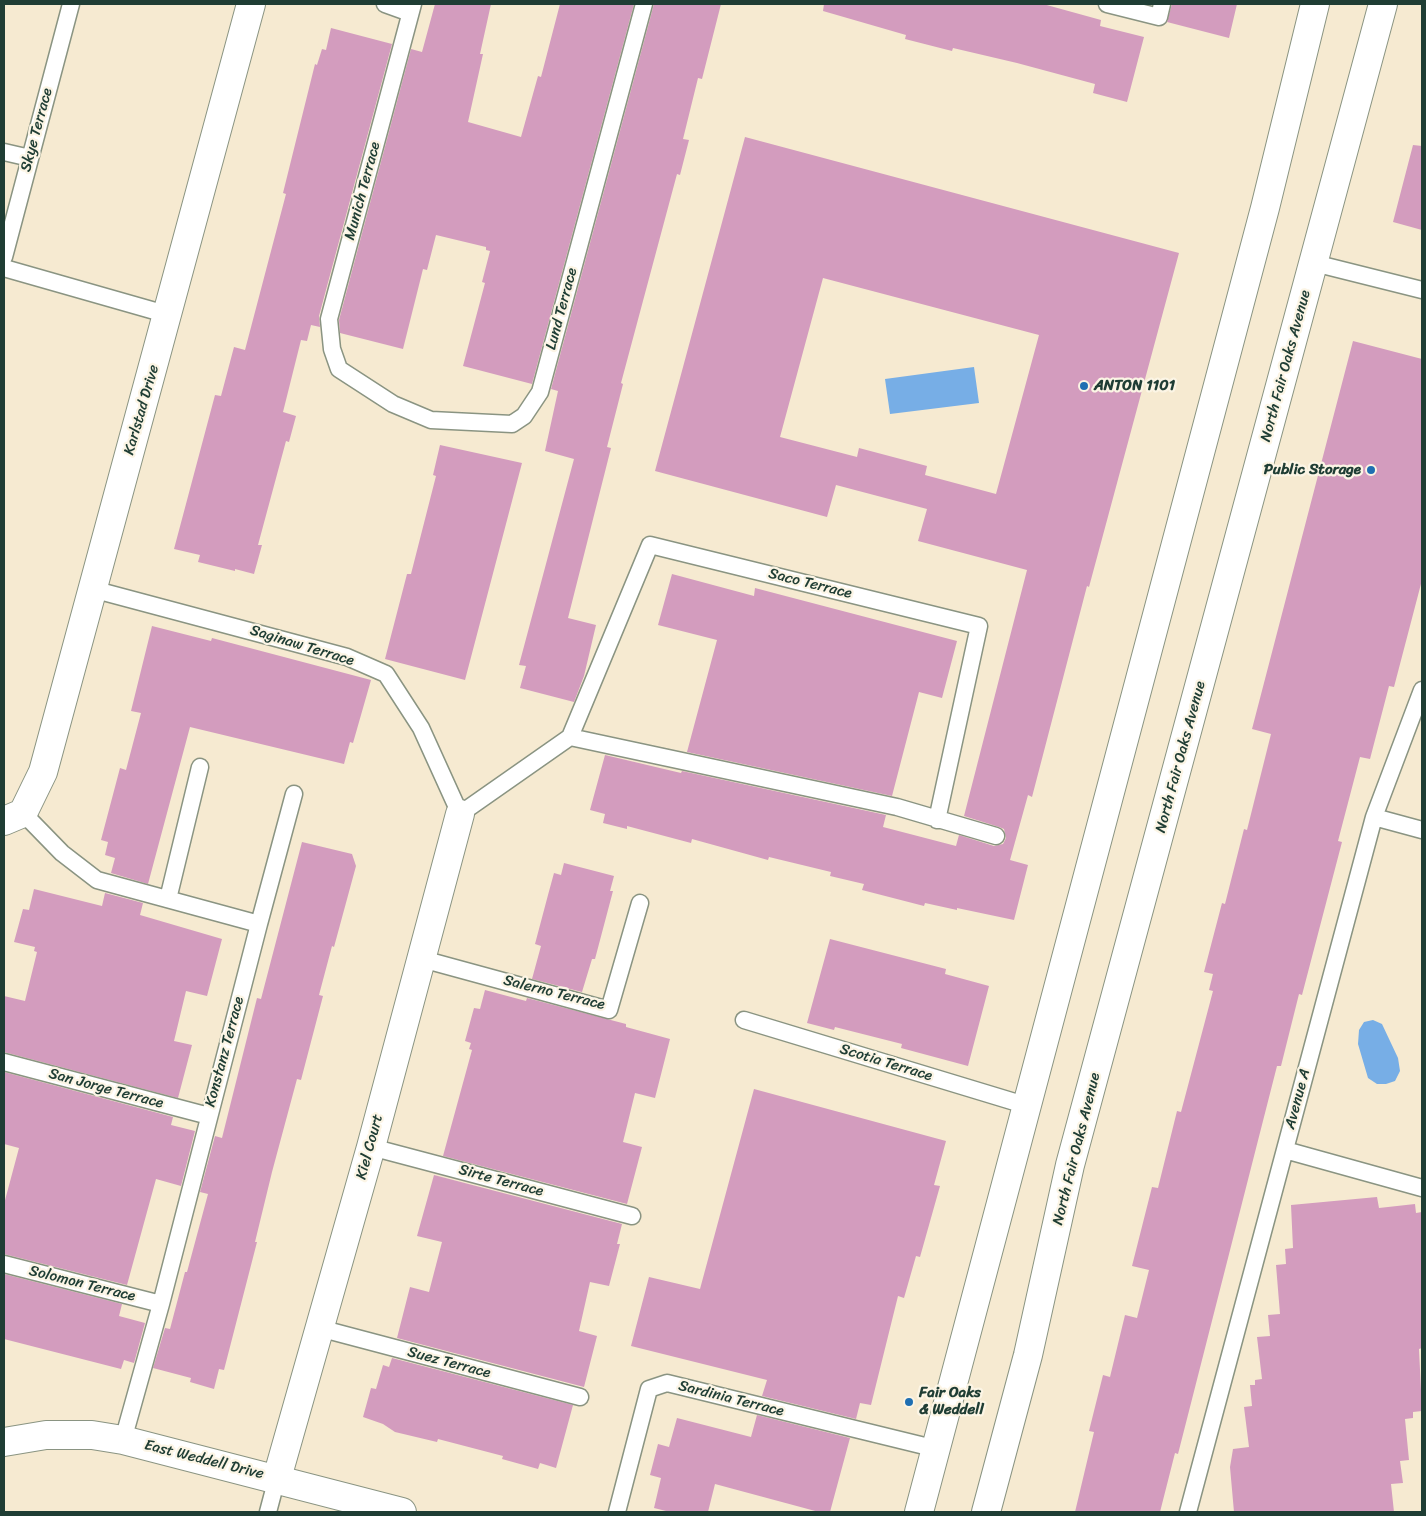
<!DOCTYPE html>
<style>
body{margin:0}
#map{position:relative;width:1426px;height:1516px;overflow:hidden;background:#f6ead1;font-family:Sriracha,sans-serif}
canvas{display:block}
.frame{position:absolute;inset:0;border:5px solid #1f3d34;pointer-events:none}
</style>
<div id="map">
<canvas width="1426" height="1516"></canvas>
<div class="frame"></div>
</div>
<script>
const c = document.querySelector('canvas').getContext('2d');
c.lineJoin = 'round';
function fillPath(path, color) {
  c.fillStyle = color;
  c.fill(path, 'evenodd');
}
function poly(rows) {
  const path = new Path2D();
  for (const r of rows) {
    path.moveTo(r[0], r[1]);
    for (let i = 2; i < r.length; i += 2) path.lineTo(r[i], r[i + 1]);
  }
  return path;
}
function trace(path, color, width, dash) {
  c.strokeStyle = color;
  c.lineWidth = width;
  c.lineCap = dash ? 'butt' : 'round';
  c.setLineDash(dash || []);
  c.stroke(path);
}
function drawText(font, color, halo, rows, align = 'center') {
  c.font = font + ' Sriracha,sans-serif';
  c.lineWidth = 4.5;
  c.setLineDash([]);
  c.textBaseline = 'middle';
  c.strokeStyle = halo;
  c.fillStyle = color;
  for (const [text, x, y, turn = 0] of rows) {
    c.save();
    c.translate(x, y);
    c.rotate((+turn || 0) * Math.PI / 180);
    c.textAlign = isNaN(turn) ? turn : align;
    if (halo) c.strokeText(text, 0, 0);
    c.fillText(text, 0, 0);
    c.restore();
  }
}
const water = poly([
 [974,367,979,403,890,414,885,379],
 [1373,1020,1382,1024,1398,1058,1400,1071,1395,1081,1386,1084,1377,1084,1368,1078,1358,1044,1359,1030,1364,1022]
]);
const building = poly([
 [435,4,491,4,480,54,483,54,468,122,521,137,538,76,541,77,560,4,634,4,532,384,463,366,485,283,482,282,490,251,486,250,486,247,436,235,427,270,423,269,403,349,340,333,339,320,411,49,422,52],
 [654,4,721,4,702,79,698,78,683,139,689,140,680,175,677,174,621,383,623,384,607,447,611,448,568,618,596,625,584,676,574,702,520,688,526,666,519,665,574,459,545,451,558,391,551,389],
 [824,4,1043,4,1101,20,1100,26,1144,37,1127,102,1093,93,1095,84,1017,63,953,48,952,51,905,39,906,35,823,11],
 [1172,4,1237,4,1229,38,1167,22],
 [331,28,392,44,319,316,320,327,311,325,307,341,301,340,283,412,296,416,289,442,286,441,258,545,262,545,254,574,235,569,235,571,198,562,200,555,174,549,215,395,221,396,234,347,245,350,286,194,283,193,315,64,317,65,322,49,326,50],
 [745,137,1179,253,1089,587,1087,586,1032,797,1028,795,1010,860,1028,865,1014,920,957,908,957,910,925,903,924,906,862,890,864,884,830,876,831,872,769,857,768,860,692,839,691,843,627,826,627,829,603,823,605,814,590,810,605,755,681,773,682,771,886,815,883,827,956,846,959,835,994,846,1003,844,1006,838,1004,829,999,827,964,816,1027,570,918,541,927,509,836,485,827,517,655,471],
 [823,278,1039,335,996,494,925,475,927,466,859,448,857,457,780,437],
 [1413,145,1422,146,1422,230,1393,222],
 [1353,341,1422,359,1422,580,1394,687,1389,686,1370,759,1360,757,1338,841,1342,842,1302,995,1299,994,1281,1066,1277,1066,1178,1454,1175,1453,1160,1512,1075,1512,1094,1432,1089,1431,1103,1375,1110,1377,1125,1315,1137,1318,1149,1270,1132,1266,1152,1187,1158,1188,1177,1111,1181,1112,1213,991,1209,990,1213,974,1204,972,1222,903,1225,904,1244,829,1247,830,1271,734,1252,729],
 [440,445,522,463,465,680,385,659,407,574,411,574,436,476,433,475],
 [672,574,754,596,755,588,957,641,942,698,919,692,892,796,687,752,717,640,658,625],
 [152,626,211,641,212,638,371,680,353,743,350,742,344,764,190,727,148,884,111,873,115,858,105,855,108,842,101,840,120,768,126,770,141,713,131,711],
 [302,842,352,854,356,866,334,947,332,946,319,995,323,996,301,1080,297,1079,272,1172,255,1242,257,1242,224,1370,219,1369,214,1389,190,1382,191,1378,153,1368,165,1328,170,1329,185,1272,187,1272,208,1194,200,1192,215,1136,222,1138,257,998,261,999],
 [564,863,614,876,610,891,613,891,595,959,592,959,582,992,532,979,541,946,535,944,548,895,554,873,561,875],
 [34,889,102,906,105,893,143,903,140,915,222,939,207,996,186,991,174,1041,192,1045,178,1098,4,1052,4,996,25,1001,37,952,34,951,35,947,14,942,23,909,29,910],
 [830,939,946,969,945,974,989,986,968,1066,901,1048,902,1044,835,1027,834,1030,807,1023],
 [485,990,526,1001,527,998,626,1024,626,1027,670,1039,655,1098,635,1093,623,1142,642,1147,627,1204,443,1156,472,1050,469,1049,471,1043,465,1041,474,1008,480,1009],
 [4,1072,173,1117,171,1125,195,1131,181,1186,156,1179,127,1285,4,1254,4,1204,19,1148,4,1144],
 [754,1089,946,1141,934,1185,940,1186,920,1257,916,1256,904,1298,898,1296,871,1405,860,1403,856,1419,762,1396,767,1380,631,1346,649,1277,700,1289],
 [434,1175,622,1224,617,1244,620,1244,609,1286,590,1282,579,1331,597,1336,584,1387,397,1338,410,1287,429,1292,442,1242,417,1236],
 [1377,1197,1379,1208,1415,1204,1416,1213,1422,1212,1422,1348,1419,1349,1422,1411,1413,1412,1413,1418,1405,1419,1409,1460,1400,1461,1403,1483,1391,1484,1394,1512,1234,1512,1230,1467,1233,1449,1249,1447,1244,1407,1252,1406,1250,1385,1255,1385,1255,1380,1262,1379,1257,1337,1270,1336,1268,1315,1280,1314,1276,1265,1286,1264,1285,1249,1293,1248,1291,1205],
 [4,1274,122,1304,119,1316,145,1323,134,1363,124,1360,121,1369,4,1339],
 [392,1358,573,1405,556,1468,540,1463,538,1469,502,1459,503,1456,438,1439,437,1442,395,1432,383,1424,363,1417,371,1388,376,1389,383,1365,389,1367],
 [757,1415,850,1438,830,1512,819,1512,715,1484,708,1512,670,1512,654,1508,661,1478,650,1475,658,1444,669,1447,677,1418,751,1437]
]);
const service = poly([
 [385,4,410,13],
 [413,4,329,319,332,349,339,369,393,404,431,420,512,424,524,416,540,392,644,4],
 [1107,4,1159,17,1162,4],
 [4,152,30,158],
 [4,257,71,4],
 [1314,263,1422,290],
 [4,268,169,315],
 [92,589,347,657,386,674,421,728,460,814,570,737,650,545,979,626,937,820],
 [570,737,897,807,996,836],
 [23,813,62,853,97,880,259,924,161,1304,123,1440],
 [1374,817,1422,830],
 [168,899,200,767],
 [259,924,294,794],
 [422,959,609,1010,640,903],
 [744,1020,1028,1106],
 [4,1062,209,1116],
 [371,1147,632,1216],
 [1285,1150,1422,1188],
 [4,1264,161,1304],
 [319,1328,580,1397],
 [268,1512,277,1478],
 [617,1512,649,1389,667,1383,937,1449],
 [1188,1512,1374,817,1422,690]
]);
const minor = poly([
 [4,821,23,813,43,772,251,4],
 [277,1478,371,1147,460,814]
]);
const tertiary = poly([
 [4,1442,46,1435,92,1435,123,1440,402,1512]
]);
const secondary = poly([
 [919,1512,1265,208,1315,4],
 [986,1512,1028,1355,1070,1165,1383,4]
]);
const markers = [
 [1084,386,5,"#1f6fb2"],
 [1371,470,5,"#1f6fb2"],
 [909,1402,5,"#1f6fb2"]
];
const streetNames = [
 ["Skye Terrace",37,130,-75],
 ["Munich Terrace",363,191,-75],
 ["Lund Terrace",562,309,-75],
 ["North Fair Oaks Avenue",1286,366,-75],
 ["Karlstad Drive",142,410,-74],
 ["Saco Terrace",810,584,14],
 ["Saginaw Terrace",302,646,17],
 ["North Fair Oaks Avenue",1181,757,-75],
 ["Salerno Terrace",554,993,14],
 ["Konstanz Terrace",225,1052,-75],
 ["Scotia Terrace",886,1063,17],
 ["San Jorge Terrace",106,1089,15],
 ["Avenue A",1298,1099,-75],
 ["Kiel Court",370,1147,-75],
 ["North Fair Oaks Avenue",1077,1149,-76],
 ["Sirte Terrace",501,1181,15],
 ["Solomon Terrace",82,1284,14],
 ["Suez Terrace",449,1363,15],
 ["Sardinia Terrace",731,1399,14],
 ["East Weddell Drive",204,1460,14]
];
const poiNames = [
 ["ANTON 1101",1094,386],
 ["Public Storage",1361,470,"right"],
 ["Fair Oaks",919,1393],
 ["& Weddell",919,1410]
];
fillPath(water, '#77aee6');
fillPath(building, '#d39cbe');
trace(service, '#8a9482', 19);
trace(minor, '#8a9482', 30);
trace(tertiary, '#8a9482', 30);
trace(secondary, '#8a9482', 30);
trace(service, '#fff', 16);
trace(minor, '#fff', 28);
trace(tertiary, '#fff', 28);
trace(secondary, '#fff', 28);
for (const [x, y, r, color] of markers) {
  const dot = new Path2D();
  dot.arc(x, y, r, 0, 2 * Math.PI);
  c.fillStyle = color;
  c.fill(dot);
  trace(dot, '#fcf5e5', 2);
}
drawText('15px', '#1f3d34', '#fcf5e5', streetNames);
drawText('bold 15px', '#1f3d34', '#fcf5e5', poiNames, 'left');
</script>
